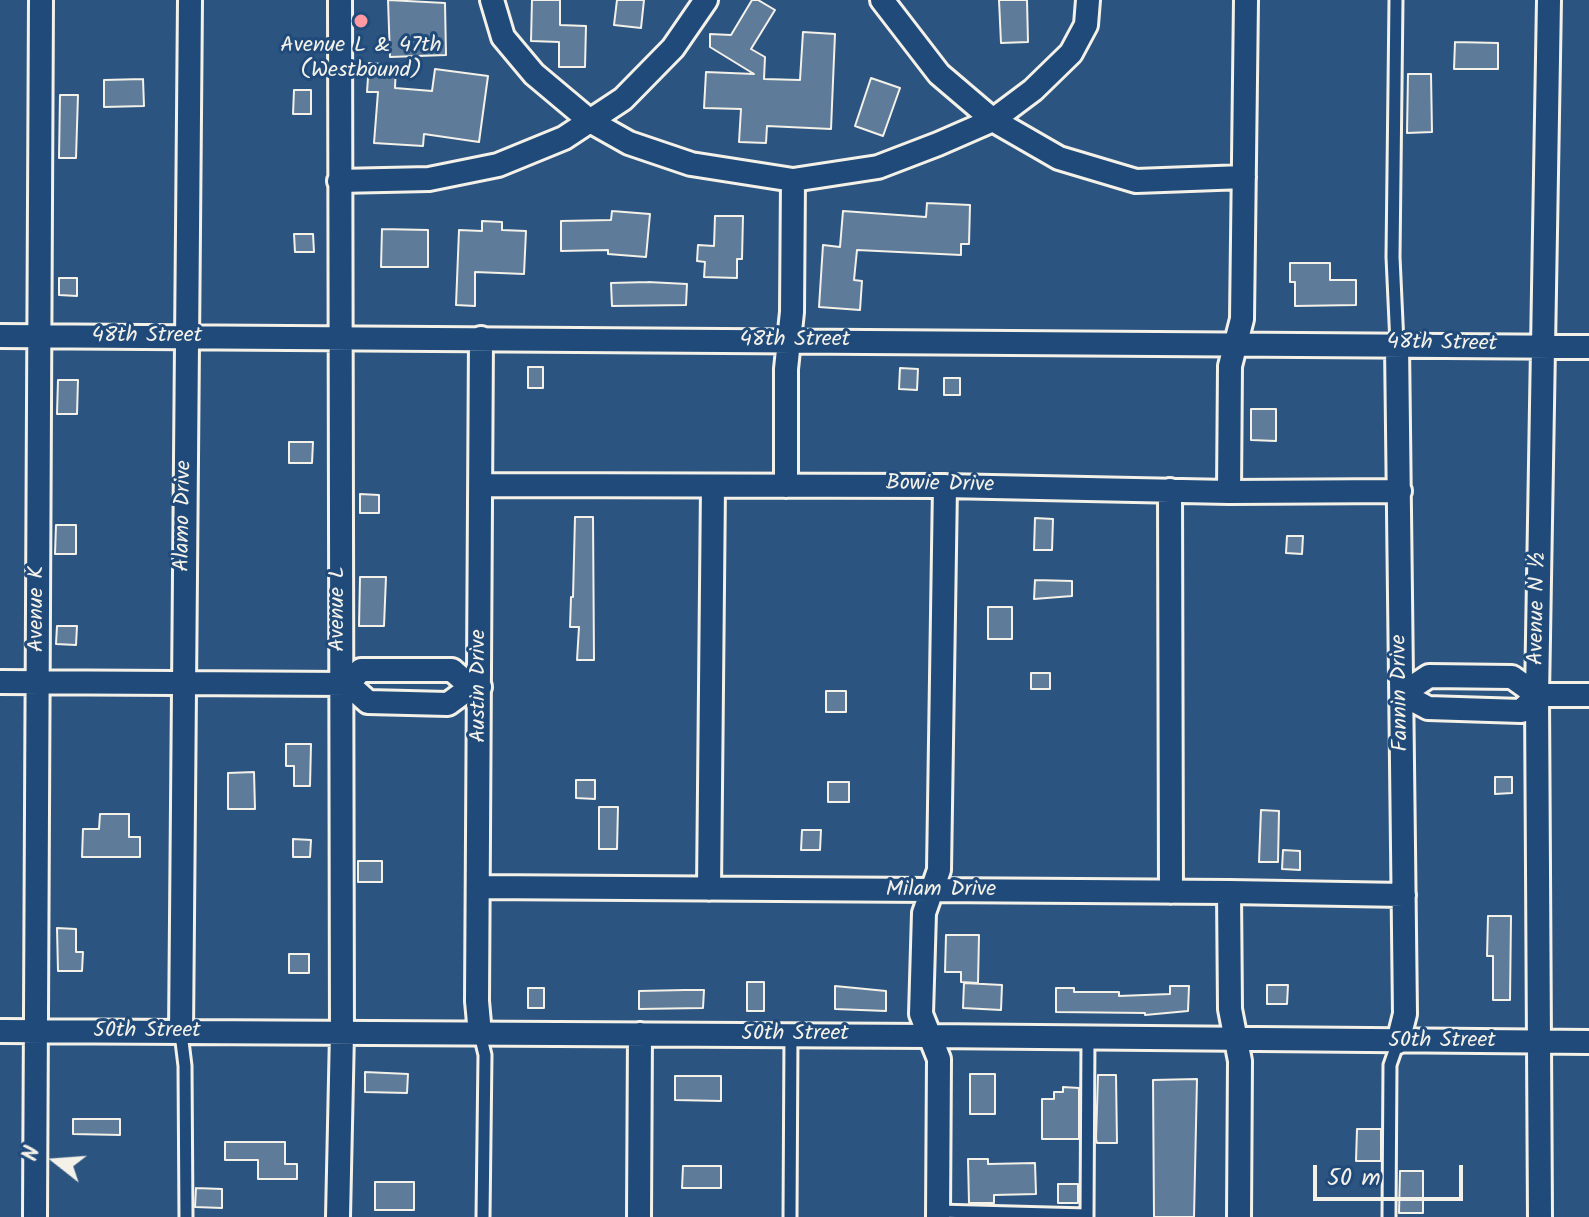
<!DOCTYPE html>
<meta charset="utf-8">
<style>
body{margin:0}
#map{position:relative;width:1589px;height:1217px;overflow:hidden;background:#2c5481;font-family:Kalam,sans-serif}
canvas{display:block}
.north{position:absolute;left:16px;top:1121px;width:80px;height:80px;-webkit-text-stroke:6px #1f4a7a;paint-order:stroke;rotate:287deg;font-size:22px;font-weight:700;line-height:32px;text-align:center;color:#f4f1e8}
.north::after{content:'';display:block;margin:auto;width:28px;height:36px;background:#f4f1e8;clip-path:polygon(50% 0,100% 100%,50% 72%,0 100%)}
.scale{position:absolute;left:1313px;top:1165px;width:150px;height:36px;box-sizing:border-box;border:4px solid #f4f1e8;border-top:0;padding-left:10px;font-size:24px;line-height:28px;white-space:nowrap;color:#f4f1e8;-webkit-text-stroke:6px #1f4a7a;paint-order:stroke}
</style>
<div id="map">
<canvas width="1589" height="1217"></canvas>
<div class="north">N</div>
<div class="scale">50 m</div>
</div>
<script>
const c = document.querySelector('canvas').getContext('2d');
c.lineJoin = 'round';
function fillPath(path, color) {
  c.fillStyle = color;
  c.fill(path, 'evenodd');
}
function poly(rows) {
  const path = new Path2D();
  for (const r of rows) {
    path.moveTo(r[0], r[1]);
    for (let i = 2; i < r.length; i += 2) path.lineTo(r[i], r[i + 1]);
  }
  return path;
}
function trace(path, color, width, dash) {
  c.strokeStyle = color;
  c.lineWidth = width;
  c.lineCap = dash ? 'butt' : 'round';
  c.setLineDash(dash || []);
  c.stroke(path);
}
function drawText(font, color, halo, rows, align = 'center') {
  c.font = font + ' Kalam,sans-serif';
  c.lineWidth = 6;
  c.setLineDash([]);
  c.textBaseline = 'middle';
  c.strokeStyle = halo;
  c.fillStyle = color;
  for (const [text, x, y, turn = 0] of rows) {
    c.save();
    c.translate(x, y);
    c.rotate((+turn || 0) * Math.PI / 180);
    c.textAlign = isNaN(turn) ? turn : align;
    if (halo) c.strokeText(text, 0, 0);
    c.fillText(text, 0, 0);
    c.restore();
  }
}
const building = poly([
 [388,0,445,3,446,55,390,57,388,0],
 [532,0,560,0,560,25,586,26,585,67,559,67,559,42,531,41,532,0],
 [617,0,644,0,641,28,614,25,617,0],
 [752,0,758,0,775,10,751,49,765,57,764,79,800,80,803,32,835,34,831,129,767,126,766,143,739,142,741,109,704,108,706,72,754,74,710,47,710,34,731,35,752,0],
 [999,0,1027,0,1028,42,1001,43,999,0],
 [1455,42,1498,43,1498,69,1454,69,1455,42],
 [369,63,396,65,395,88,432,91,435,69,488,76,479,142,424,134,423,146,374,143,378,92,367,92,369,63],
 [1408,74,1431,74,1432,132,1407,133,1408,74],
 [871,78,900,88,883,136,855,126,871,78],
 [143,79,144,106,104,107,104,80,143,79],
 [294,90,311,90,311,114,293,114,294,90],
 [60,95,78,95,76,158,59,158,60,95],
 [927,203,970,205,969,244,961,244,961,255,857,250,854,280,862,281,860,310,819,307,823,245,840,247,843,211,926,217,927,203],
 [612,211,650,214,646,257,608,254,608,250,561,251,561,221,611,220,612,211],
 [715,216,743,216,742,259,737,259,737,278,704,277,705,262,697,261,698,245,714,246,715,216],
 [482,221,502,222,502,230,526,231,524,274,475,272,475,306,456,305,459,230,482,231,482,221],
 [382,229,428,230,428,267,381,267,382,229],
 [294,234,313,234,314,252,295,252,294,234],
 [1290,263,1330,263,1330,280,1356,280,1356,305,1295,306,1295,282,1290,282,1290,263],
 [59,278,77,278,77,296,59,295,59,278],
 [648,282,687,284,686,305,612,306,611,283,648,282],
 [528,367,543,367,543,388,528,388,528,367],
 [900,368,918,369,917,390,899,389,900,368],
 [944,378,960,378,960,395,944,395,944,378],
 [58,380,78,380,77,414,57,414,58,380],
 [1251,409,1276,409,1276,441,1251,440,1251,409],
 [289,442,313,442,312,463,289,463,289,442],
 [360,494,379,495,379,513,360,513,360,494],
 [575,517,593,517,594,660,577,660,579,627,570,627,571,597,573,597,575,517],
 [1035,518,1053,519,1052,550,1034,550,1035,518],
 [56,525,76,525,76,554,55,554,56,525],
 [1287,536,1303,536,1302,554,1286,553,1287,536],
 [360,577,386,577,384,626,359,626,360,577],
 [1035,580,1072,581,1072,596,1034,599,1035,580],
 [988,607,1012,607,1012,639,988,639,988,607],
 [57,626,77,626,76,645,56,644,57,626],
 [1031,673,1050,673,1050,689,1031,689,1031,673],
 [826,691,846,691,846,712,826,712,826,691],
 [286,744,311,744,310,786,294,786,294,766,286,766,286,744],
 [254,772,255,809,228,809,228,773,254,772],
 [1495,777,1512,777,1512,793,1495,794,1495,777],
 [576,780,595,780,595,799,576,798,576,780],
 [828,782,849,782,849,802,828,802,828,782],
 [599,807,618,807,617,849,599,849,599,807],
 [1261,810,1279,811,1278,862,1259,862,1261,810],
 [100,814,129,814,129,837,140,837,140,857,82,857,83,829,99,829,100,814],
 [802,830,821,830,820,850,801,850,802,830],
 [293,839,311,840,310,857,293,857,293,839],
 [1283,850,1300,851,1300,870,1282,869,1283,850],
 [358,861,382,861,382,882,358,882,358,861],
 [1488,916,1511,916,1510,1000,1493,1000,1493,956,1487,956,1488,916],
 [57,928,76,929,76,952,83,952,82,971,58,971,57,928],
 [946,935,979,935,978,983,961,982,961,972,945,972,946,935],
 [289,954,309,954,309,973,289,973,289,954],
 [747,982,764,982,764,1011,747,1011,747,982],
 [964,983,1002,985,1001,1010,963,1008,964,983],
 [1267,985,1288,985,1287,1004,1267,1004,1267,985],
 [835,986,886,991,886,1011,835,1009,835,986],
 [1170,986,1189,986,1188,1011,1145,1015,1145,1013,1056,1012,1056,988,1074,988,1074,992,1119,992,1119,996,1170,994,1170,986],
 [528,988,544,988,544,1008,528,1008,528,988],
 [685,990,704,990,703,1008,639,1009,639,991,685,990],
 [365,1072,408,1074,407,1093,365,1092,365,1072],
 [970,1074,995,1074,995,1114,970,1114,970,1074],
 [1098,1075,1116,1075,1117,1143,1097,1143,1096,1139,1098,1075],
 [675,1076,721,1076,721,1101,675,1100,675,1076],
 [1197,1079,1194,1217,1154,1217,1153,1080,1197,1079],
 [1063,1087,1079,1088,1079,1139,1042,1139,1042,1099,1054,1099,1054,1092,1063,1092,1063,1087],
 [73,1119,120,1119,120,1135,73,1134,73,1119],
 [1357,1129,1381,1129,1381,1161,1356,1161,1357,1129],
 [225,1142,285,1142,285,1164,297,1164,297,1179,258,1179,258,1160,225,1160,225,1142],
 [968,1159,988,1159,988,1164,1035,1163,1036,1194,994,1195,994,1203,969,1203,968,1159],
 [683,1166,721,1166,721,1188,682,1188,683,1166],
 [1400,1171,1423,1171,1423,1213,1399,1213,1400,1171],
 [375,1182,414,1182,414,1210,375,1210,375,1182],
 [1058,1184,1078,1184,1078,1203,1058,1203,1058,1184],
 [196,1188,222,1189,222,1208,195,1207,196,1188]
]);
const lane = poly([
 [1396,0,1393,257,1397,344],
 [181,1033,185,1066,186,1217],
 [480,1034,485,1055,483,1217],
 [938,1211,1087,1215],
 [790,1217,791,1036],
 [1087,1217,1088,1037],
 [1389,1217,1390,1065,1398,1042]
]);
const street = poly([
 [492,0,503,37,534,74,590,121,629,143,691,164,793,180,878,167,938,144,993,120,1033,90,1071,53,1086,25,1088,0],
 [882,0,939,74,993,120,1059,158,1136,181,1244,177],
 [339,181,429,179,498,165,564,138,623,99,673,48,706,0],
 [0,336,1589,347],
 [1397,344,1405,1014,1398,1042],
 [481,485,945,486,1229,492,1400,491],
 [786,486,786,369,792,312,793,180],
 [1170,490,1171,892],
 [1229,492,1230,366,1242,319,1246,0],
 [0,682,348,684,368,702,448,704,471,687,480,687],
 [348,684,361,670,452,670,471,687],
 [1537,695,1521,711,1428,708,1402,694,1429,676,1512,677,1537,695,1589,695],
 [479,887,1229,892,1404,895],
 [709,889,713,486],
 [1229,892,1230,1009,1240,1061,1239,1217],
 [0,1031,929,1036,1589,1042],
 [181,1033,190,0],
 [480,1034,477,1001,481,338],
 [35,1217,41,0],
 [338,1217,342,1033,340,0],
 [639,1217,640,1034],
 [938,1217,939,1059,921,1014,924,913,939,870,945,486],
 [1540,1217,1537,695,1549,0]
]);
const markers = [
 [361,21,8,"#ff9aa2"]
];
const poiNames = [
 ["Avenue L & 47th",361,47],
 ["(Westbound)",361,72]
];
const streetNames = [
 ["48th Street",147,337],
 ["48th Street",795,341],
 ["48th Street",1442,345,1],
 ["Bowie Drive",940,486,1],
 ["Alamo Drive",185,516,-89],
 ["Avenue N ½",1539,608,-89],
 ["Avenue K",38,609,-90],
 ["Avenue L",339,609,-90],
 ["Austin Drive",480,686,-90],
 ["Fannin Drive",1402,693,-91],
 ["Milam Drive",941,891],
 ["50th Street",147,1032],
 ["50th Street",795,1035],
 ["50th Street",1442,1042]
];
fillPath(building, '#5e7b9a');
trace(building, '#f4f1e8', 2);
trace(lane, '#f4f1e8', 17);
trace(street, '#f4f1e8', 28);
trace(lane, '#1f4a7a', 11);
trace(street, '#1f4a7a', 22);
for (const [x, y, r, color] of markers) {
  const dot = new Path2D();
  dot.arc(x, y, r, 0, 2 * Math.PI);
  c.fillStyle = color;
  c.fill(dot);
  trace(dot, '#1f4a7a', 3);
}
drawText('22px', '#f4f1e8', '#1f4a7a', poiNames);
drawText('22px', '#f4f1e8', '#1f4a7a', streetNames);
</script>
